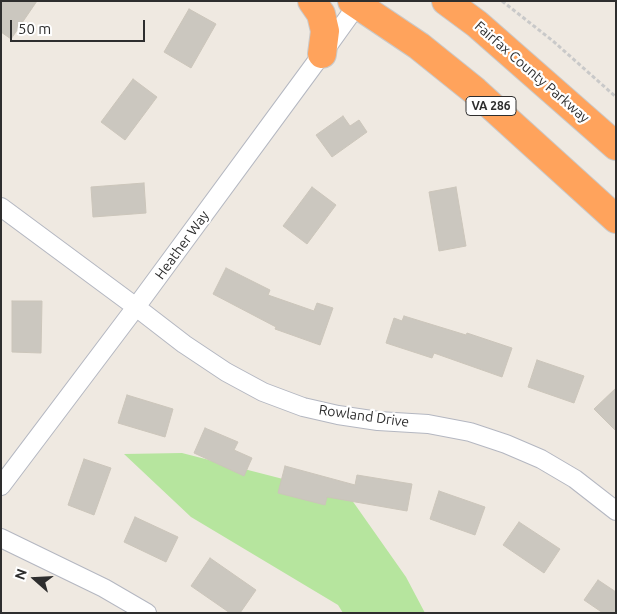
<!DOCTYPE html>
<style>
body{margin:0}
#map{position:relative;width:617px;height:614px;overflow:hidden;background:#efe9e1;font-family:Ubuntu,sans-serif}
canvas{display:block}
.frame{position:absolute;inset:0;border:2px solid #2e2e2e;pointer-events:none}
.north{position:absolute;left:10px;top:554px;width:50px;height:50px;-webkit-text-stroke:4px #fff;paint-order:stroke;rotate:289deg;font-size:14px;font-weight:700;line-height:20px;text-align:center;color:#2e2e2e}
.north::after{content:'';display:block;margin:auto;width:18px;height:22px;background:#2e2e2e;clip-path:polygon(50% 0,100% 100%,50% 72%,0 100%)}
.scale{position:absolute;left:10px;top:20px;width:135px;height:22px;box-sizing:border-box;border:2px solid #2e2e2e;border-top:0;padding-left:6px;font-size:15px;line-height:18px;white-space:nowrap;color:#2e2e2e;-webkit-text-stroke:4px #fff;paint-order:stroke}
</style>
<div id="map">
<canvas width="617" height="614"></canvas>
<div class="frame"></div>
<div class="north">N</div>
<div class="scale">50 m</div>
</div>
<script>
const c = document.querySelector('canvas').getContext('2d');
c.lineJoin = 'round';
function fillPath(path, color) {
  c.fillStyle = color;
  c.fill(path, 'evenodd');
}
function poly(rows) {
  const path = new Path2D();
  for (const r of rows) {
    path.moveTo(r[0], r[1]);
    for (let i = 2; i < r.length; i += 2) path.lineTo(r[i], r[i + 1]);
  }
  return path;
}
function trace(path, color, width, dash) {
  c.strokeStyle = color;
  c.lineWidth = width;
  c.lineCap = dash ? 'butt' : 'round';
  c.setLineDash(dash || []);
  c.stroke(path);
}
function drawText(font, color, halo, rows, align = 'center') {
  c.font = font + ' Ubuntu,sans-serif';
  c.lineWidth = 4.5;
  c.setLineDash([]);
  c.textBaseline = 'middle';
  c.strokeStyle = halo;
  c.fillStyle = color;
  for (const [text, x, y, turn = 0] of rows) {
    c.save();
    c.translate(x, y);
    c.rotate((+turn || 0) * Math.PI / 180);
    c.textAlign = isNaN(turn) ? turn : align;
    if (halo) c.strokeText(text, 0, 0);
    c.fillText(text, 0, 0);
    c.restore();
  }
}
const green = poly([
 [182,453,349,496,406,577,425,613,343,613,338,605,191,517,124,454]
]);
const building = poly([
 [1,1,37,1,11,39,1,32,1,1],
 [189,9,216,24,191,68,164,52,189,9],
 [133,79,157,97,125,140,101,122,133,79],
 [343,116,350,126,359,120,367,132,332,157,316,135,343,116],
 [144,183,146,213,93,217,91,187,144,183],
 [312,187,336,205,307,244,283,226,312,187],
 [456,187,466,246,439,251,429,192,456,187],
 [226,268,270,290,268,295,314,311,317,303,333,308,320,345,275,329,276,327,213,294,226,268],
 [12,301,42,301,41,353,12,352,12,301],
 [404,316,466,335,467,333,512,348,502,377,434,353,432,358,386,343,394,318,402,321,404,316],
 [537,360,584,376,574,403,528,387,537,360],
 [616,388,616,431,594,409,616,388],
 [127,395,173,409,165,437,118,423,127,395],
 [205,428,238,442,234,450,252,458,244,476,194,453,205,428],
 [84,459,111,468,94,515,68,505,84,459],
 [285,466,355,485,357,475,412,484,407,511,327,497,325,505,278,493,285,466],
 [439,491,485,507,475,535,430,519,439,491],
 [135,517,178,537,166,562,124,542,135,517],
 [519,522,560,549,544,573,503,545,519,522],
 [210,558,256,590,240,613,230,613,191,586,210,558],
 [598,580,616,592,616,613,603,613,584,600,598,580]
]);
const path = poly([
 [502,1,553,41,616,97]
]);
const street = poly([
 [1,207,136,307,184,344,226,372,263,392,303,407,338,415,378,421,428,424,470,432,506,444,541,459,575,479,616,511],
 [1,486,136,307,322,54,360,1],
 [1,538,104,588,147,613]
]);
const highway = poly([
 [312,1,321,14,325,31,322,54],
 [352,1,419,46,475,91,616,219],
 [446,1,477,24,616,146]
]);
const shields = [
 [491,106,50]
];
const shieldNames = [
 ["VA 286",491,106]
];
const streetNames = [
 ["Fairfax County Parkway",532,72,41],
 ["Heather Way",182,245,-54],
 ["Rowland Drive",364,416,8]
];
fillPath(green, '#b6e59e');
fillPath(building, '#cbc7bf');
trace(building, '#cbc5ba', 1);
trace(street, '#b4b7c1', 20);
trace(highway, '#c9c9c9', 30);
trace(path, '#c9c9c9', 3, [4, 2.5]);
trace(street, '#fff', 18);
trace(highway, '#ffa35c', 28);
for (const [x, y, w] of shields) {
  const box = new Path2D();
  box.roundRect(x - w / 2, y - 9.5, w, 19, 4);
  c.fillStyle = '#fff';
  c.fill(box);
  trace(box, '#2e2e2e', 1);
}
drawText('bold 12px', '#2e2e2e', null, shieldNames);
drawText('14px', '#2e2e2e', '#fff', streetNames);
</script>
